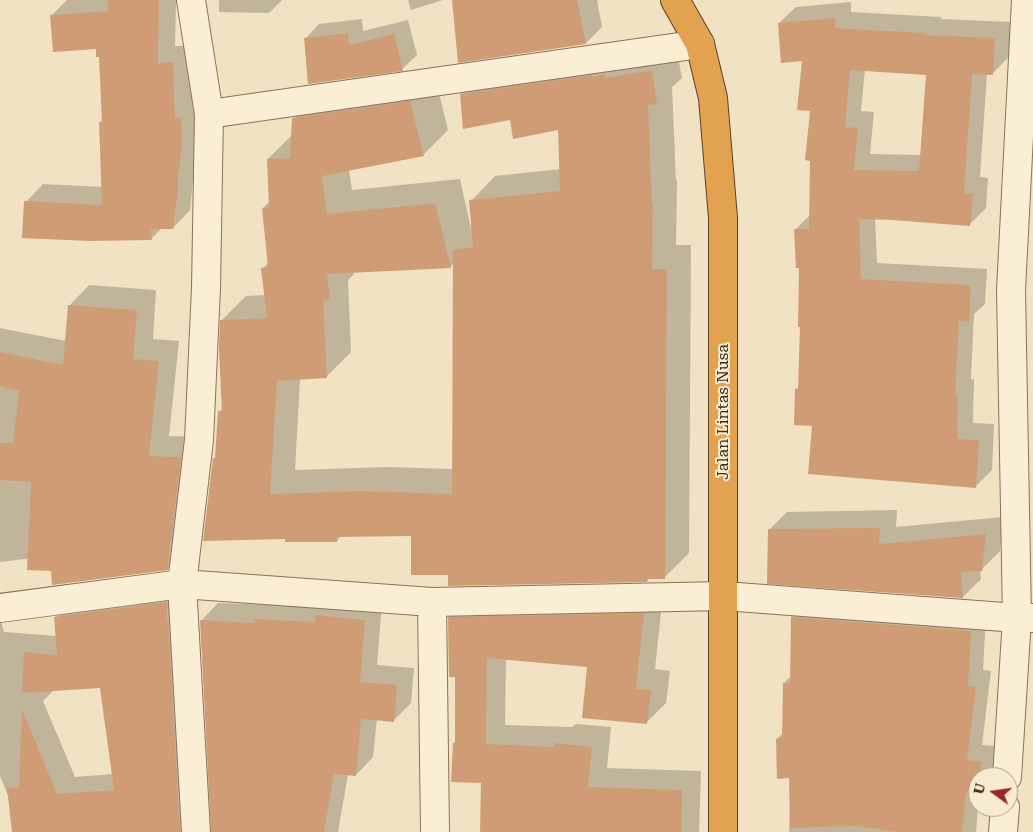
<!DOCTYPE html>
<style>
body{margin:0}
#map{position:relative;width:1033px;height:832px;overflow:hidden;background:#f0e2c2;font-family:"Roboto Serif",serif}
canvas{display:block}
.north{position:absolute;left:968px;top:767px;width:50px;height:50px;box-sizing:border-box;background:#f7ecd2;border:1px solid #ab9f8a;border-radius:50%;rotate:284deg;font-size:14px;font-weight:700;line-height:20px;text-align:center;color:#392b1d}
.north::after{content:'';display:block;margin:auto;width:18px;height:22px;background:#9c2626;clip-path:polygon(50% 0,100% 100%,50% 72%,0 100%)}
</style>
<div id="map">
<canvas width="1033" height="832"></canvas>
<div class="north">U</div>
</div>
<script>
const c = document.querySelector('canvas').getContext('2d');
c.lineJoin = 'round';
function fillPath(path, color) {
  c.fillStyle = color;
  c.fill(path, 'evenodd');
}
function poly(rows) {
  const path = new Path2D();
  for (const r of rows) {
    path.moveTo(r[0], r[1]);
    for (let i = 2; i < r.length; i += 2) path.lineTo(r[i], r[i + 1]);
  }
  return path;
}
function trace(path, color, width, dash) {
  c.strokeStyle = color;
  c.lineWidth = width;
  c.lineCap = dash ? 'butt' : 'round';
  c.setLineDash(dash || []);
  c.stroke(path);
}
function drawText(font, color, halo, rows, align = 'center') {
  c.font = font + ' "Roboto Serif",serif';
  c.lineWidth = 4;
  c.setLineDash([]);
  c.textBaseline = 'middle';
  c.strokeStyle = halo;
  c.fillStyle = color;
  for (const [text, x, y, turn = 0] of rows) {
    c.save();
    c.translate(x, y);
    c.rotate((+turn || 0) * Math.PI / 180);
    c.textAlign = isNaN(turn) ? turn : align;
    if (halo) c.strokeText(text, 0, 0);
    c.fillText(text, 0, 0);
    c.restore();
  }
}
const shadow = poly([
 [67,0,176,0,175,46,190,46,192,102,198,101,196,153,194,155,194,170,190,210,173,228,162,228,151,239,26,202,43,184,103,187,100,122,103,120,100,56,98,48,51,16],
 [219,0,282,0,269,13,219,12],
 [408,0,443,0,411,10],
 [453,0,597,0,602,27,586,43],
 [851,2,851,12,941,17,941,19,1011,22,1009,57,993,73,987,73,980,177,988,178,986,208,969,225,875,218,877,263,987,269,985,304,974,314,971,379,974,379,973,423,994,424,992,470,976,486,813,425,796,389,800,386,801,267,795,230,810,215,812,110,803,59,779,23,796,7],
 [865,70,928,74,922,155,870,154,874,112,861,111],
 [362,19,363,31,408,20,417,55,402,69,305,39,319,24],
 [676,46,682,78,672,87,676,181,677,181,676,245,691,245,689,553,664,578,649,578,647,581,449,574,412,535,342,535,337,541,286,538,214,459,216,456,219,412,223,408,221,321,246,296,265,295,262,269,269,262,263,208,270,201,268,159,292,135,293,119,318,94,435,77,448,130,423,155,349,170,352,190,460,179,471,229,471,201,495,176,561,169,559,128,511,119,462,94,486,70],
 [454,263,453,469,388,467,295,470,300,379,326,377,351,352,348,280,354,274,354,271,450,267],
 [89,285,156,290,153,339,179,341,169,436,201,437,188,548,167,569,133,546,0,562,0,328,66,341,69,306],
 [897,510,896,527,1003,517,1000,551,982,569,980,570,981,579,963,597,769,530,787,512],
 [184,585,206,829,213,830,201,621,218,603,271,605,274,602,382,602,377,665,414,668,411,703,393,721,377,719,373,757,356,775,348,774,338,832,23,832,0,776,0,618,4,632,57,636,56,617,73,600],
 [101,687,113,774,75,777,43,701,54,690],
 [663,594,655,669,670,671,666,703,646,723,588,666,506,658,505,725,572,727,576,724,611,727,607,768,701,771,699,832,481,832,483,782,454,743,456,741,456,676,449,618,469,598],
 [808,602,986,616,983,670,991,671,982,745,997,746,993,777,978,777,978,807,976,832,789,832,791,777,777,739,783,733,784,683,791,676,792,617]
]);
const building = poly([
 [108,0,159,0,158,63,173,62,175,118,181,118,182,144,179,172,178,172,178,188,173,229,151,229,152,240,90,241,22,238,24,201,102,205,99,122,102,122,99,57,96,57,96,49,53,52,50,15,108,11],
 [452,0,577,0,586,44,458,63],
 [835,18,835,28,925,33,925,35,995,38,993,75,972,74,964,193,973,194,970,226,892,220,859,219,861,279,971,285,969,322,959,321,955,395,958,395,957,439,979,440,976,488,808,474,812,426,794,425,795,389,798,389,800,327,798,327,799,268,796,268,794,229,809,229,810,161,805,160,810,111,797,110,802,61,781,63,778,23],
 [850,70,926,75,919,171,854,170,858,128,845,127],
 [348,33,349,45,394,34,403,71,308,84,304,38],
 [652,70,657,104,648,105,652,205,653,205,652,269,667,269,665,579,648,579,647,582,448,586,448,575,411,575,411,536,337,537,337,542,285,542,285,539,203,541,213,458,215,458,218,411,222,412,219,348,220,320,267,318,261,268,268,267,262,208,269,207,267,159,290,158,292,118,410,101,424,156,322,176,327,214,435,203,451,268,327,274,330,300,323,301,327,378,277,381,270,494,362,491,452,494,453,250,473,247,469,200,560,191,558,130,513,139,510,120,463,129,460,94,593,75,593,77,604,74,605,78],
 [68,305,137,310,133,359,159,361,149,456,181,457,171,541,170,541,168,570,52,585,51,571,27,570,31,482,0,480,0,443,13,443,19,391,0,386,0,352,63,365],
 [880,528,879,544,986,534,982,571,961,572,963,598,767,584,768,529],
 [167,602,167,619,168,619,180,832,12,832,7,788,19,787,22,709,57,794,114,790,100,688,22,693,24,652,57,655,54,617],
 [644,613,636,689,651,690,647,724,582,718,587,667,487,658,486,744,554,747,555,743,592,747,588,787,682,790,681,832,480,832,481,783,451,782,453,743,455,743,455,677,449,677,448,617],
 [316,615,365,620,360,682,397,685,394,722,361,719,356,776,334,774,324,832,211,832,200,620,255,623,255,619,315,622],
 [791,617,971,631,968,686,976,687,967,760,982,762,980,777,978,777,978,794,966,793,962,832,898,832,857,826,790,828,789,778,777,779,776,739,782,738,783,683,790,683]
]);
const minor = poly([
 [191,0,209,114,206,288,199,440,182,584,196,832],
 [209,114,700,44],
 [432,602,435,832],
 [0,608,182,584,432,602,724,596,1017,618,1033,618],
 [1007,777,1017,618,1011,290,1026,0],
 [1003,832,1005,807]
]);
const highway = poly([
 [675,0,700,44,713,98,723,218,723,832]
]);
const streetNames = [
 ["Jalan Lintas Nusa",723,412,-90]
];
fillPath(shadow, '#0003');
fillPath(building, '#cf9c76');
trace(minor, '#8a7358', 30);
trace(highway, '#58412d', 30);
trace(minor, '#faefd5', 28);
trace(highway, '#e3a24f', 28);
drawText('16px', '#392b1d', '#f7ecd2', streetNames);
</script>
